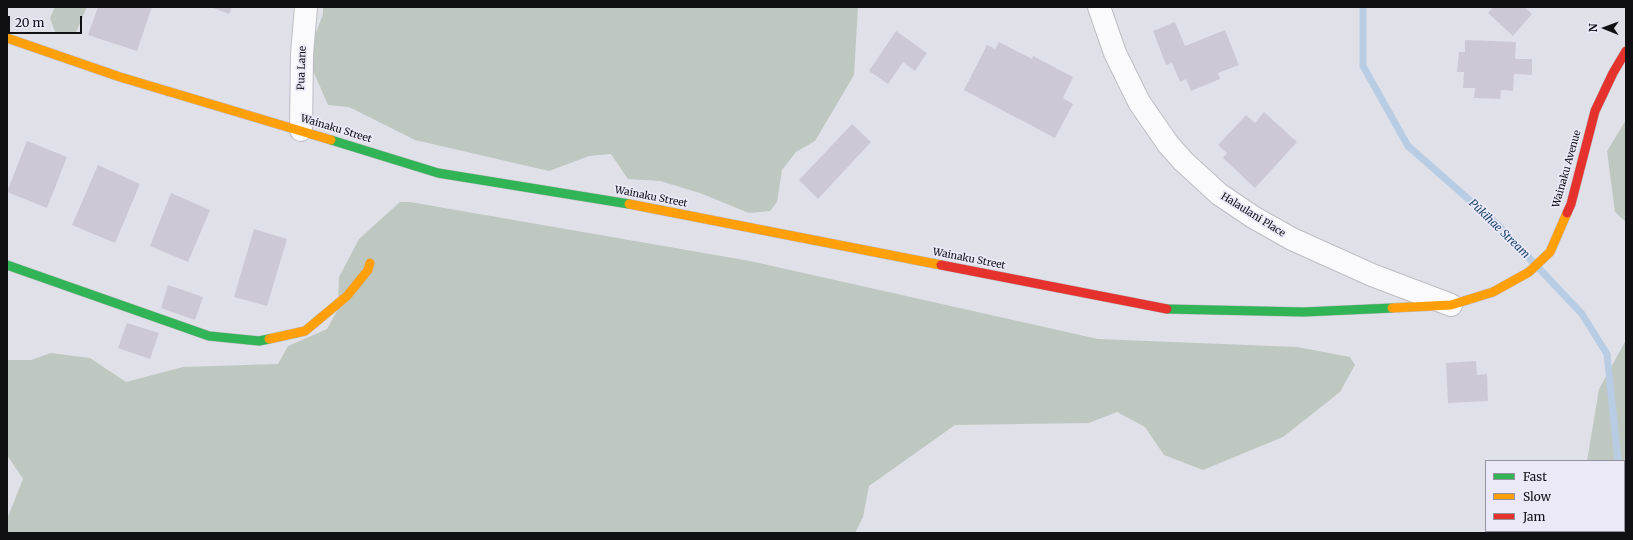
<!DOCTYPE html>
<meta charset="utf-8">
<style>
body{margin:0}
#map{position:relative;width:1633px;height:540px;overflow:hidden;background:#e0e0e8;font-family:Merriweather,serif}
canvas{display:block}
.frame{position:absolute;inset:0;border:8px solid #0f0f14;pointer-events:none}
.legend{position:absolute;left:1485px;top:460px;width:140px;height:72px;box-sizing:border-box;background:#ebe9f8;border:1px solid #93929d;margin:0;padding:5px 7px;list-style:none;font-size:12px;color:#0f0f14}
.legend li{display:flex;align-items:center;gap:8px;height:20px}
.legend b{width:20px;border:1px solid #93929d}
.north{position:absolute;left:1585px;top:8px;width:40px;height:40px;-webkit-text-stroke:3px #ebe9f8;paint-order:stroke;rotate:271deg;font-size:11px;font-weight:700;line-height:16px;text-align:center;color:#0f0f14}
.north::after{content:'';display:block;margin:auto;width:14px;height:18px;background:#0f0f14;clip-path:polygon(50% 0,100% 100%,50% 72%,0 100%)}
.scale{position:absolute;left:8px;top:16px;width:74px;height:18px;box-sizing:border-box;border:2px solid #0f0f14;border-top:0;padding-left:5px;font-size:12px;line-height:14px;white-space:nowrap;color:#0f0f14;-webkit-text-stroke:3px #ebe9f8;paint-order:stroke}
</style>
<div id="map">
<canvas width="1633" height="540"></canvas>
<div class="frame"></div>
<ul class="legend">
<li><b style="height:5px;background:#30b455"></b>Fast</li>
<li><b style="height:5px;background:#ff9f0a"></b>Slow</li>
<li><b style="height:5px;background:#e5322d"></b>Jam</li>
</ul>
<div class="north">N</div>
<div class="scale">20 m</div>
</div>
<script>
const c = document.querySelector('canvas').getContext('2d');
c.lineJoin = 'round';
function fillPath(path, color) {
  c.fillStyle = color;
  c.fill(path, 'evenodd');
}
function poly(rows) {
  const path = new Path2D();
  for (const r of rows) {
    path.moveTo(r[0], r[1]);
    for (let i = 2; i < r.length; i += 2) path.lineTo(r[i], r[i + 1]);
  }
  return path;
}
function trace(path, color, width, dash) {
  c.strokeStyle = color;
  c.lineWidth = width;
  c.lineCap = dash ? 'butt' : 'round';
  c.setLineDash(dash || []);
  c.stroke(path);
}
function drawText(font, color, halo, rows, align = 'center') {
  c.font = font + ' Merriweather,serif';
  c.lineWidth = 3.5;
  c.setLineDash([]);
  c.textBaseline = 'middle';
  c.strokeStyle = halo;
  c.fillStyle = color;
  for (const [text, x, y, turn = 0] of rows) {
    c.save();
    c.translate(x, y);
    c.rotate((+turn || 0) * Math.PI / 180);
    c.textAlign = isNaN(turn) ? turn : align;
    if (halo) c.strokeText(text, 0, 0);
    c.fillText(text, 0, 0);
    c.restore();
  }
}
const green = poly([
 [55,7,87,7,76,32,55,32,50,18],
 [323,7,858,7,854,75,815,141,796,152,782,170,777,202,770,211,749,213,700,193,660,181,628,179,611,154,589,156,549,171,415,140,349,107,328,105,311,66,312,43,323,14],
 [1626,120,1626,222,1615,212,1607,151],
 [400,202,410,202,750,261,1098,339,1297,347,1350,357,1355,365,1340,392,1283,437,1203,470,1164,455,1145,427,1117,412,1089,423,955,425,869,486,863,517,855,533,7,533,7,519,23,479,7,455,7,360,31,360,51,353,90,358,126,382,183,367,278,364,288,346,327,329,338,309,339,277,359,239],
 [1626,340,1626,533,1564,533,1565,531,1624,531,1624,461,1587,461,1599,389]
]);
const stream = poly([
 [1363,7,1363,66,1408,146,1499,226,1582,314,1607,354,1618,461],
 [1611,533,1612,531]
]);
const building = poly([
 [98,7,152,7,137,51,88,35],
 [211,7,232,7,229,14],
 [1493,7,1524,7,1532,14,1513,36,1488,13],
 [1175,22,1185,46,1225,30,1239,65,1218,73,1220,79,1191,91,1186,79,1180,82,1172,63,1166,65,1153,31],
 [896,31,927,53,915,71,903,62,888,84,869,71],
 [1465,40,1516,42,1515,59,1532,59,1532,75,1514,74,1513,91,1501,90,1500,99,1474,98,1475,88,1463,88,1464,72,1457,72,1459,52,1465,52],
 [999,42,1032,59,1033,56,1073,77,1063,98,1073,104,1055,138,964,90,987,45,995,49],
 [1264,112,1297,142,1255,188,1223,158,1227,153,1218,145,1246,115,1255,123],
 [852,124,871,142,818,199,799,180],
 [27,141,67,157,47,208,7,192],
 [98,165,140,184,115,243,72,225],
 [171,193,210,210,188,262,150,246],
 [254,229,287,239,267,306,234,297],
 [168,285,203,297,195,320,161,308],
 [127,323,159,333,150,359,118,348],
 [1476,361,1477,375,1487,374,1488,401,1448,403,1446,363],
 [1489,531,1511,531,1511,533,1489,533]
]);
const street = poly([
 [1099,7,1115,53,1139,102,1168,144,1183,161,1219,194,1253,217,1292,239,1372,275,1451,305],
 [301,130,302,54,306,7]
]);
const fast = poly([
 [331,140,438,173,629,204],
 [7,265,209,336,259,341,269,339],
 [1167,309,1304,312,1392,308]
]);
const slow = poly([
 [7,38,120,77,331,140],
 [629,204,941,265],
 [1392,308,1451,305,1493,292,1529,272,1550,252,1567,213],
 [269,339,305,331,347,296,368,270,370,263]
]);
const jam = poly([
 [1567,213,1571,204,1595,111,1613,73,1626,51],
 [941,265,1167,309]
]);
const streetNames = [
 ["Pua Lane",302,68,-88],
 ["Wainaku Street",336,129,17],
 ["Wainaku Avenue",1567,169,-74],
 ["Wainaku Street",651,197,11],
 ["Halaulani Place",1253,215,32],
 ["Wainaku Street",969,259,11]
];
const waterNames = [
 ["Pūkīhae Stream",1499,229,44]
];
fillPath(green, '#bec8c0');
trace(stream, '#b8cde4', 7);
fillPath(building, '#cdc9d4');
trace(street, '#bebdc4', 24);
trace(fast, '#bebdc4', 10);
trace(slow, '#bebdc4', 10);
trace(jam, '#bebdc4', 10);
trace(street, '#fafafc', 22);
trace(fast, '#30b455', 9);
trace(slow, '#ff9f0a', 9);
trace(jam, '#e5322d', 9);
drawText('10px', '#0f0f14', '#ebe9f8', streetNames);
drawText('italic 11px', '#19456d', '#ebe9f8', waterNames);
</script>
